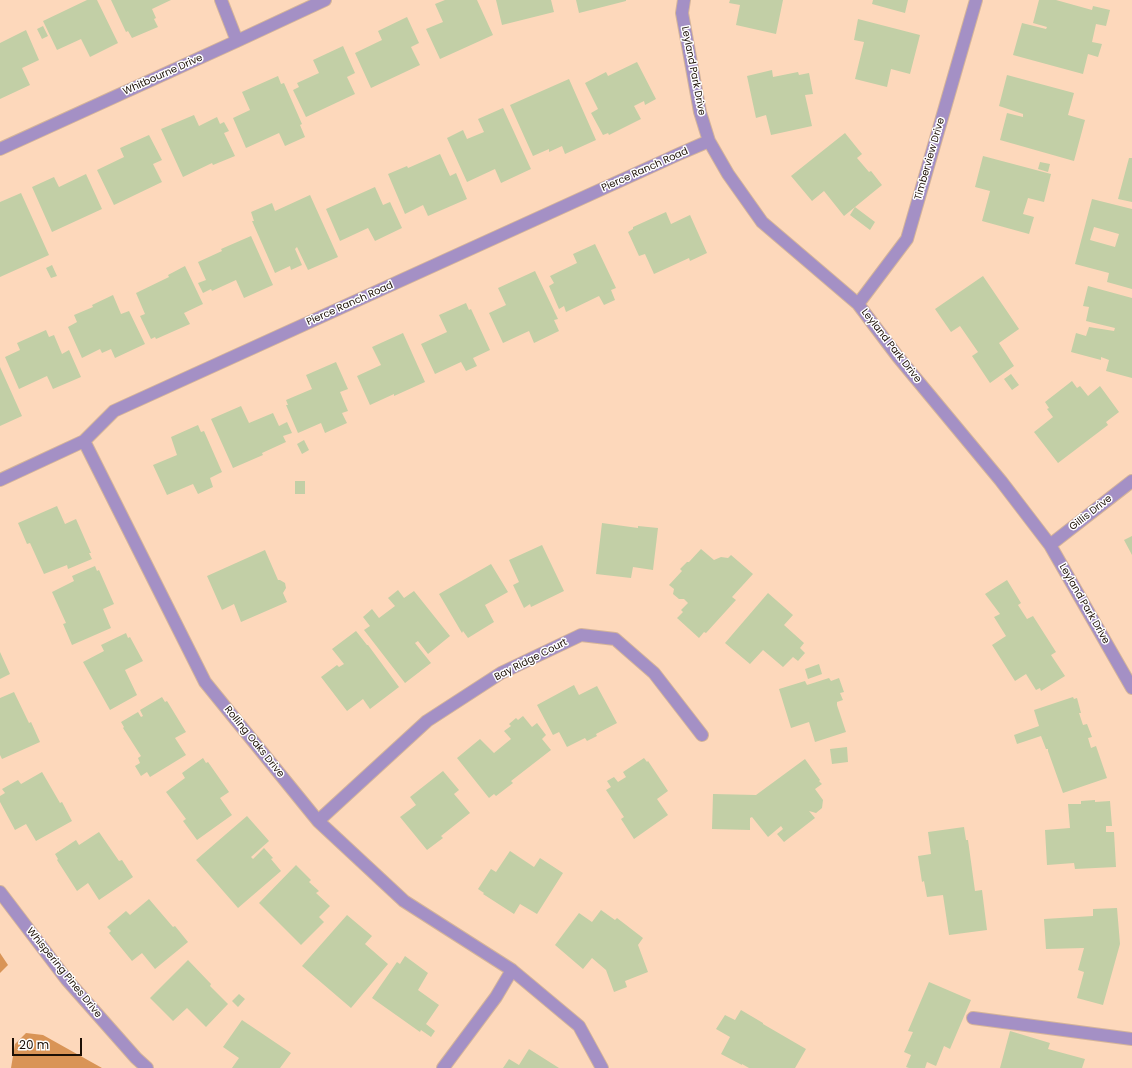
<!DOCTYPE html>
<style>
body{margin:0}
#map{position:relative;width:1132px;height:1068px;overflow:hidden;background:#fdd8bb;font-family:Poppins,sans-serif}
canvas{display:block}
.scale{position:absolute;left:12px;top:1038px;width:70px;height:18px;box-sizing:border-box;border:2px solid #1c1006;border-top:0;padding-left:5px;font-size:12px;line-height:14px;white-space:nowrap;color:#1c1006;-webkit-text-stroke:3px #fff;paint-order:stroke}
</style>
<div id="map">
<canvas width="1132" height="1068"></canvas>
<div class="scale">20 m</div>
</div>
<script>
const c = document.querySelector('canvas').getContext('2d');
c.lineJoin = 'round';
function fillPath(path, color) {
  c.fillStyle = color;
  c.fill(path, 'evenodd');
}
function poly(rows) {
  const path = new Path2D();
  for (const r of rows) {
    path.moveTo(r[0], r[1]);
    for (let i = 2; i < r.length; i += 2) path.lineTo(r[i], r[i + 1]);
  }
  return path;
}
function trace(path, color, width, dash) {
  c.strokeStyle = color;
  c.lineWidth = width;
  c.lineCap = dash ? 'butt' : 'round';
  c.setLineDash(dash || []);
  c.stroke(path);
}
function drawText(font, color, halo, rows, align = 'center') {
  c.font = font + ' Poppins,sans-serif';
  c.lineWidth = 3;
  c.setLineDash([]);
  c.textBaseline = 'middle';
  c.strokeStyle = halo;
  c.fillStyle = color;
  for (const [text, x, y, turn = 0] of rows) {
    c.save();
    c.translate(x, y);
    c.rotate((+turn || 0) * Math.PI / 180);
    c.textAlign = isNaN(turn) ? turn : align;
    if (halo) c.strokeText(text, 0, 0);
    c.fillText(text, 0, 0);
    c.restore();
  }
}
const forest = poly([
 [0,953,8,965,0,973],
 [26,1033,43,1035,102,1068,11,1068,15,1044]
]);
const building = poly([
 [87,0,97,0,118,43,90,57,81,39,57,50,43,21],
 [111,0,171,0,152,9,156,18,154,19,158,27,132,38,128,31,126,32],
 [445,0,477,0,493,35,440,59,426,29,443,22,435,4],
 [496,0,551,0,554,12,502,25],
 [576,0,626,0,626,1,579,13],
 [730,0,783,0,776,34,736,25,740,5,729,3],
 [873,0,908,0,905,13,872,4],
 [1039,0,1056,0,1092,10,1093,6,1110,10,1106,26,1096,24,1092,42,1102,44,1098,57,1088,54,1083,74,1013,55,1022,23,1046,29,1047,27,1033,23],
 [407,17,419,43,411,47,420,65,371,88,355,53,382,40,378,31],
 [858,19,920,35,910,74,891,69,887,87,855,79,864,42,854,40],
 [43,26,48,36,42,39,37,29],
 [26,30,39,60,22,68,30,85,0,99,0,43],
 [343,46,355,73,347,77,355,94,306,117,293,90,299,87,297,83,319,73,313,60],
 [637,62,656,99,645,105,644,101,634,106,641,119,609,135,608,133,603,135,591,113,598,109,585,83,606,72,608,76],
 [772,70,773,77,798,72,799,75,809,73,813,94,805,95,812,126,771,135,766,115,756,118,747,76],
 [1007,75,1074,93,1068,115,1085,120,1074,161,1000,140,1007,113,1023,117,1023,114,999,106],
 [278,76,281,84,284,83,302,124,300,125,305,137,285,146,279,133,246,148,233,118,250,110,242,92],
 [569,79,596,140,565,154,562,146,549,152,549,149,533,156,510,105],
 [503,108,531,169,501,183,495,169,467,182,447,138,463,130,467,139,484,132,478,119],
 [194,115,199,126,217,117,220,124,224,122,229,131,224,133,235,156,213,165,212,163,183,177,161,129],
 [845,133,862,154,857,158,869,172,871,171,882,185,844,216,824,191,812,201,791,176],
 [149,135,162,160,153,164,162,182,114,205,97,170,124,157,120,148],
 [440,154,450,176,456,173,467,199,428,216,423,205,405,214,388,174,407,166,408,168],
 [983,156,1051,174,1044,202,1028,198,1023,214,1034,217,1029,234,982,221,990,191,975,187],
 [1129,158,1132,158,1132,202,1118,199],
 [1040,162,1050,164,1048,172,1038,169],
 [86,174,102,209,52,232,32,187,54,177,59,187],
 [375,187,383,205,390,202,402,228,375,241,368,228,340,241,326,209],
 [21,193,49,255,0,277,0,202],
 [310,195,338,257,308,270,297,247,295,249,302,265,291,270,290,266,275,273,252,221,254,221,251,212,272,203,275,211],
 [1092,199,1132,209,1132,289,1107,282,1109,273,1075,264],
 [1094,227,1119,234,1115,247,1090,240],
 [855,207,875,222,870,230,850,215],
 [666,212,671,224,690,215,707,253,690,261,689,258,654,274,645,254,639,256,628,232,633,229,633,227],
 [251,236,273,285,244,298,236,280,212,291,211,289,203,293,198,283,206,280,198,262,222,251,221,249],
 [595,244,616,288,611,290,615,300,604,305,599,296,566,312,564,306,559,309,549,286,554,283,550,276,577,263,573,254],
 [52,265,57,276,51,278,46,268],
 [185,266,203,304,184,313,190,324,156,339,155,337,151,339,140,316,145,314,136,293,169,277,168,275],
 [535,271,558,319,554,320,559,331,534,343,529,331,503,343,489,313,506,305,498,288],
 [983,276,1019,329,999,343,1014,366,990,383,972,356,978,352,960,326,951,332,935,309],
 [1088,286,1132,298,1132,378,1106,371,1109,360,1101,357,1101,360,1071,352,1076,333,1086,336,1089,327,1114,331,1115,328,1086,321,1089,307,1083,306],
 [113,295,121,314,129,311,145,344,115,358,111,349,102,353,100,349,82,358,68,327,77,322,74,315,93,307,92,305],
 [466,303,469,310,471,309,490,350,473,358,477,366,466,371,461,362,435,374,421,344,447,332,439,315],
 [46,330,49,337,54,335,62,354,69,350,81,377,53,389,47,376,19,389,5,357,20,350,17,343],
 [403,333,425,382,394,396,394,394,370,405,357,376,381,365,372,347],
 [336,362,348,389,340,392,348,411,342,413,347,423,325,433,321,423,298,433,286,405,288,405,286,400,312,389,306,375],
 [0,367,22,416,0,426],
 [1011,374,1019,385,1012,390,1004,379],
 [1072,381,1077,388,1080,386,1088,396,1100,386,1119,412,1106,422,1108,425,1058,463,1034,432,1053,417,1047,409,1049,408,1045,402],
 [241,406,249,423,273,413,279,426,287,422,292,433,283,436,286,442,262,453,263,455,233,468,211,419],
 [198,425,201,432,204,431,222,472,210,478,213,487,198,494,193,484,167,495,153,465,177,455,171,437],
 [304,440,309,450,302,454,297,444],
 [295,481,305,481,305,494,295,494],
 [57,506,65,524,76,519,91,553,89,553,92,559,68,569,67,565,44,574,30,543,27,544,18,523],
 [602,523,638,528,638,526,658,528,653,570,633,567,631,578,596,574],
 [1132,536,1132,555,1124,540],
 [542,545,564,591,531,607,530,604,524,608,513,585,519,582,509,560],
 [701,549,714,560,721,557,728,558,731,555,753,574,732,597,736,600,706,633,704,632,699,638,677,618,683,612,681,610,688,603,684,599,679,599,673,594,674,589,669,585,682,571,680,569,687,562,689,562],
 [265,550,278,580,280,580,285,583,286,588,283,593,287,602,241,622,234,604,222,610,207,576],
 [491,564,508,592,485,605,494,622,468,638,463,631,462,633,439,594],
 [95,566,97,571,99,570,114,604,103,609,111,628,72,645,63,624,66,623,52,592,74,581,72,576],
 [1007,580,1021,603,1018,605,1027,619,1033,616,1056,652,1051,655,1065,676,1041,691,1040,688,1036,690,1026,674,1015,681,992,645,1006,636,994,617,1000,614,985,594],
 [398,590,404,598,414,591,450,636,428,654,418,641,415,643,431,663,405,683,364,630,370,626,363,617,372,609,379,618,395,606,388,598],
 [768,593,793,615,784,625,804,643,800,648,805,653,798,661,793,657,783,667,763,650,750,664,725,643],
 [356,631,367,645,368,645,399,687,370,709,363,699,347,711,321,677,337,665,339,667,344,664,332,649],
 [126,633,128,638,130,637,143,661,125,670,137,695,110,710,83,662,104,651,101,645],
 [0,652,10,674,0,679],
 [819,664,822,674,808,679,805,669],
 [829,678,831,681,839,678,844,692,840,693,843,700,837,702,837,705,846,732,815,742,809,722,791,728,779,689,805,681,807,685],
 [574,685,579,695,597,686,617,723,596,734,597,736,587,741,585,738,567,747,559,732,553,735,537,705],
 [14,692,29,723,31,722,40,742,2,759,0,755,0,698],
 [162,697,165,702,167,701,186,732,175,738,186,755,150,777,147,772,141,776,135,766,140,763,138,758,141,756,123,728,124,727,121,722,138,712,141,717,143,716,140,710],
 [1073,697,1074,699,1077,698,1081,713,1079,713,1083,725,1087,724,1092,737,1088,738,1091,748,1096,746,1107,778,1063,793,1048,751,1048,749,1046,749,1041,736,1017,744,1014,735,1039,726,1034,710],
 [523,716,532,727,537,723,546,735,542,739,551,750,511,781,513,783,496,796,494,794,489,798,457,758,480,739,494,753,511,739,504,731,511,726,509,724,516,718,518,720],
 [847,747,848,762,832,764,830,749],
 [203,758,206,763,208,762,229,792,220,798,232,815,197,840,183,821,186,819,166,792,185,778,182,773],
 [644,758,647,762,648,761,668,791,657,799,668,815,634,839,621,819,624,817,606,790,611,787,607,781,614,777,618,782,626,777,623,772],
 [805,759,820,780,819,781,822,784,815,789,823,800,822,808,816,813,809,811,815,818,784,842,777,834,783,829,781,826,768,837,752,817,750,818,750,830,712,829,713,794,756,795],
 [443,771,459,790,454,794,470,813,441,836,443,838,427,850,400,817,416,805,410,797],
 [42,772,60,803,62,802,72,821,36,841,26,824,15,830,0,802,0,796,5,793,2,789,18,780,21,784],
 [1095,800,1095,802,1110,801,1112,826,1106,826,1106,832,1114,832,1116,867,1075,869,1074,863,1047,865,1045,830,1070,828,1068,804,1081,804,1081,801],
 [247,816,269,841,251,857,253,859,264,848,273,858,271,859,281,871,238,908,196,860],
 [964,827,966,840,968,840,975,891,982,890,987,930,949,935,943,895,927,897,924,881,922,882,918,856,931,854,928,832],
 [99,832,119,861,122,860,133,877,99,900,88,883,77,891,57,860,58,859,55,854,76,840,79,845],
 [510,851,534,867,540,858,563,873,537,914,520,904,514,914,483,894,484,893,478,889,491,869,496,872],
 [296,865,311,880,309,882,319,891,316,893,330,906,319,917,324,922,301,945,259,903],
 [149,899,173,927,175,926,188,942,155,969,142,953,132,961,109,933,111,931,107,927,126,911,130,915],
 [1117,908,1120,944,1103,1005,1077,998,1084,972,1078,970,1084,948,1046,949,1044,919,1093,916,1093,909],
 [601,910,615,920,617,918,643,938,638,945,648,972,625,981,627,987,614,992,606,970,592,958,583,969,555,945,579,913,592,922],
 [347,915,372,936,365,944,388,964,351,1008,302,966],
 [405,956,428,973,418,990,439,1005,426,1024,435,1031,431,1037,421,1030,420,1032,372,998,397,962,400,964],
 [188,960,211,984,210,986,228,1004,206,1027,187,1008,173,1021,150,998],
 [929,982,971,1000,950,1049,944,1046,936,1066,927,1062,925,1068,909,1068,906,1067,911,1055,904,1052,913,1032,908,1031],
 [239,994,245,999,238,1007,232,1001],
 [741,1010,763,1023,763,1024,806,1049,795,1068,749,1068,742,1064,742,1065,721,1054,730,1037,716,1029,725,1015,735,1020],
 [242,1020,291,1053,280,1068,232,1068,239,1058,223,1047],
 [1010,1031,1050,1043,1048,1049,1085,1059,1082,1068,1000,1068],
 [529,1049,559,1068,503,1068,509,1059,519,1065]
]);
const lane = poly([
 [973,1018,1132,1039]
]);
const street = poly([
 [221,0,237,41],
 [684,0,682,13,700,112,709,141,728,174,762,222,858,304,898,357,1001,481,1050,545,1132,688],
 [0,149,237,41,325,0],
 [858,304,907,239,976,0],
 [84,441,205,682,318,821,404,901,512,970,579,1026,602,1068],
 [0,480,84,441,114,411,679,154,709,141],
 [1050,545,1132,481],
 [318,821,427,721,501,673,581,635,615,639,654,673,702,735],
 [0,892,67,980,136,1058,147,1068],
 [443,1068,496,997,512,970]
]);
const streetNames = [
 ["Leyland Park Drive",693,71,79],
 ["Whitbourne Drive",163,75,-24],
 ["Timberview Drive",930,159,-74],
 ["Pierce Ranch Road",645,170,-24],
 ["Pierce Ranch Road",350,304,-24],
 ["Leyland Park Drive",891,346,52],
 ["Gillis Drive",1091,513,-38],
 ["Leyland Park Drive",1084,604,60],
 ["Bay Ridge Court",531,660,-27],
 ["Rolling Oaks Drive",254,742,51],
 ["Whispering Pines Drive",64,973,51]
];
fillPath(forest, '#d99456');
fillPath(building, '#c2cfa6');
trace(lane, '#d4b49a', 14);
trace(street, '#d4b49a', 14);
trace(lane, '#a490c5', 12);
trace(street, '#a490c5', 12);
drawText('10px', '#1c1006', '#fff', streetNames);
</script>
